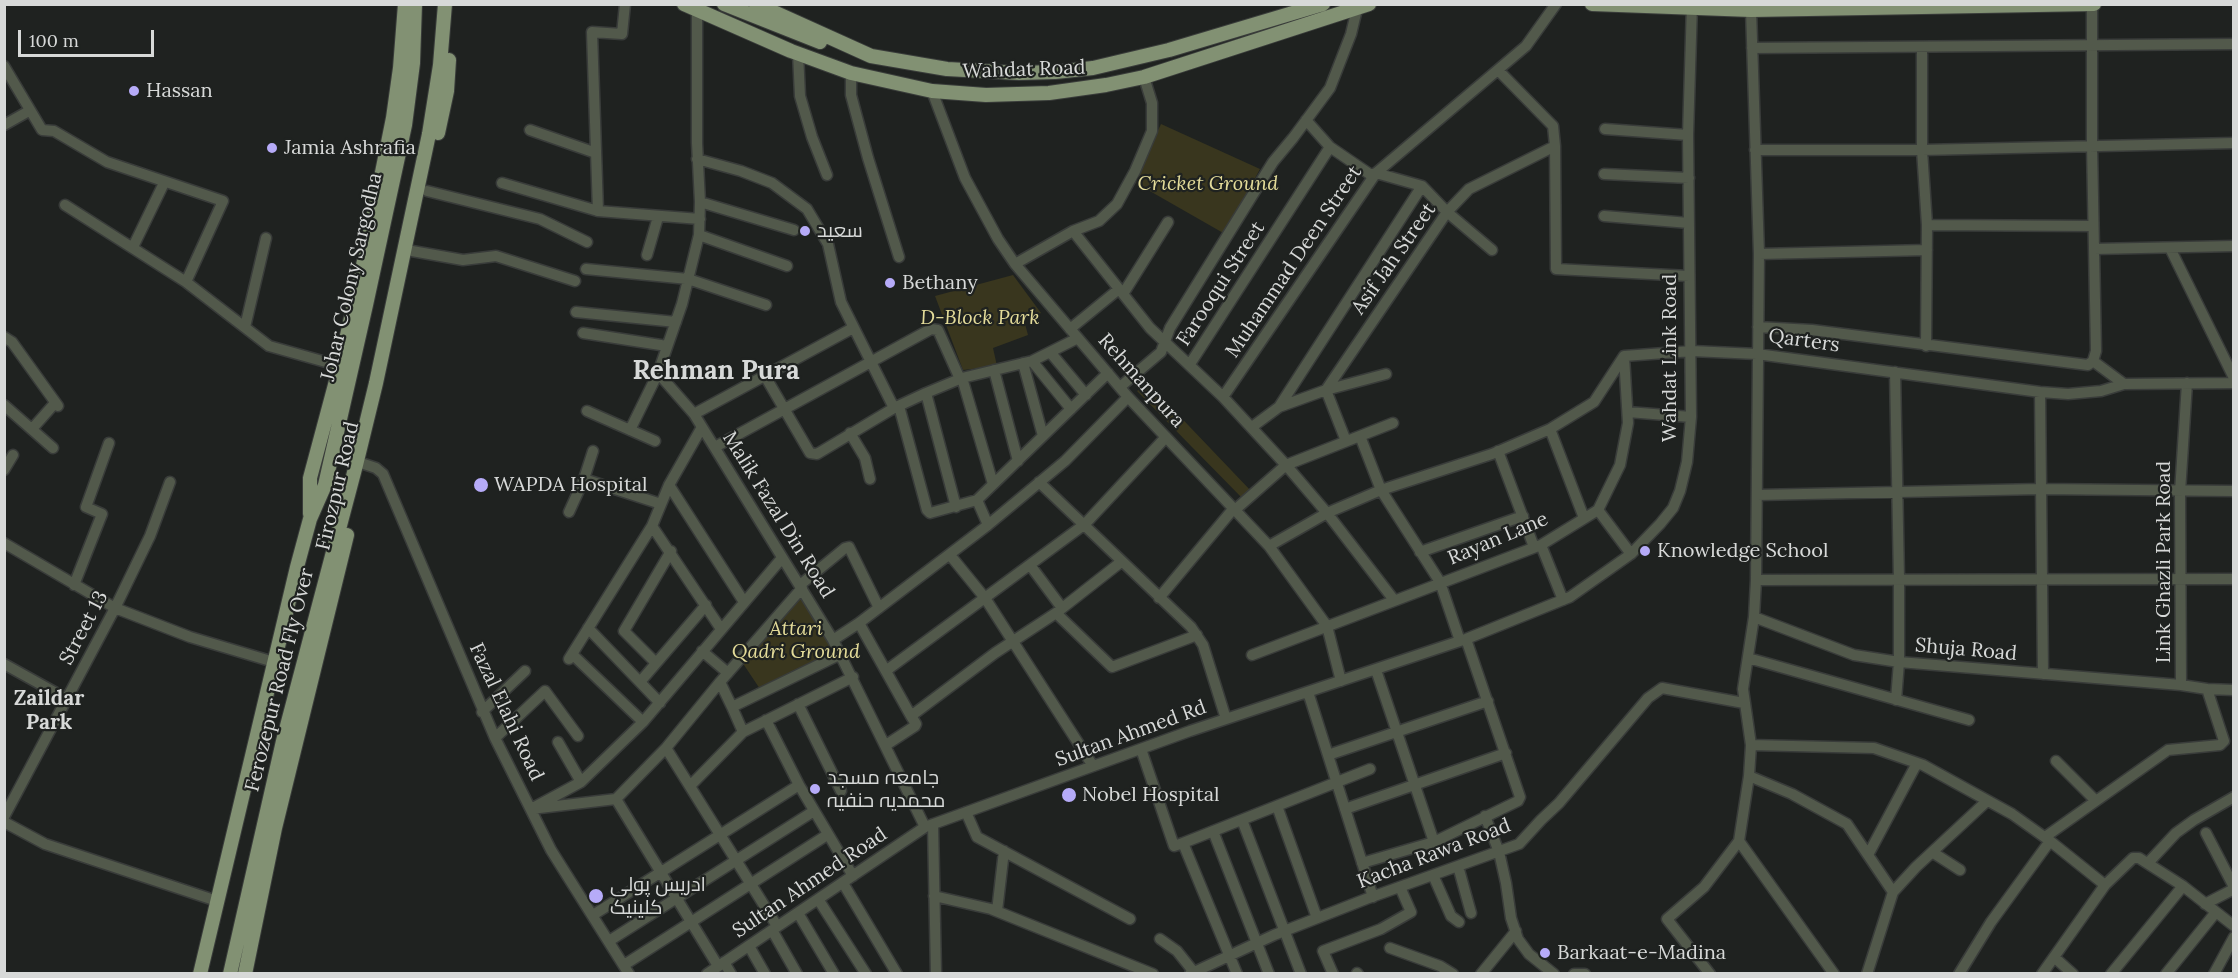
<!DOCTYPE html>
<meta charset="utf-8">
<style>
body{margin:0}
#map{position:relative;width:2238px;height:978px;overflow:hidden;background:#1f2220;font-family:Lora,serif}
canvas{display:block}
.frame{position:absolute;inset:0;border:6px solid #d7d9d8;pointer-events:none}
.scale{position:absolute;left:18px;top:30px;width:136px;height:27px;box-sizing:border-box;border:3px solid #d7d9d8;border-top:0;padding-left:8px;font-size:18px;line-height:21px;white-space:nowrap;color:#d7d9d8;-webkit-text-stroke:4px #1f2220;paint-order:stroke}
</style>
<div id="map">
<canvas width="2238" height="978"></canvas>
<div class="frame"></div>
<div class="scale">100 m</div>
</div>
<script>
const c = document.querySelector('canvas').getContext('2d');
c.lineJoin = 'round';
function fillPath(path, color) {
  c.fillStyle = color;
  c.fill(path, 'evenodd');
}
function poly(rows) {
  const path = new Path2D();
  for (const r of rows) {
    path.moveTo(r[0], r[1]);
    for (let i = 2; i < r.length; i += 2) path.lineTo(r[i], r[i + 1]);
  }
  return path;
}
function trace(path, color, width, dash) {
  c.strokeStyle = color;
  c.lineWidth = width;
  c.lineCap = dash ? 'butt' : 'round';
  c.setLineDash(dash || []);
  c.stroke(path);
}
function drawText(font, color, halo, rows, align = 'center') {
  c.font = font + ' Lora,Cairo,serif';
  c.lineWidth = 4.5;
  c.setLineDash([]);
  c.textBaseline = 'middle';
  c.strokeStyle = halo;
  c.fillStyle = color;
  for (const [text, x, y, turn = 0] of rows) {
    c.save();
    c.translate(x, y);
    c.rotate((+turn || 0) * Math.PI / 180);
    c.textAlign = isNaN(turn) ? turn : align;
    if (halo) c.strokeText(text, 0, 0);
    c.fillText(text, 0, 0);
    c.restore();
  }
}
const green = poly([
 [1161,124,1260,169,1225,234,1134,182],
 [1013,275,1041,313,1024,320,1028,335,993,348,997,366,963,370,935,296],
 [1148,383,1252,492,1243,499,1137,391],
 [802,588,841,654,762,692,740,659]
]);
const minor = poly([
 [625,4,622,34,592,32,598,211,700,219],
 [2092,5,2092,146,2096,351,2093,361],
 [697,10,697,143,700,202,699,235,682,304,658,373,694,414,833,640,925,827],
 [1751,10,1759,254,1756,580,1754,617,1743,689,1751,745,1749,776,1739,841,1834,974],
 [1922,47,1922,150,1927,225,1926,346],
 [1752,48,2234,44],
 [798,53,800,96,812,137,827,175],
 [4,66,42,130,54,131,107,162,223,201,186,282],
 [1498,70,1553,126,1555,146,1556,269,1689,276],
 [851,73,851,95,868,158,899,257],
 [932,91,965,178,998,239,1015,264,1128,397,1269,546,1327,626,1341,681],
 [1306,120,1330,147],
 [4,125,29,111],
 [1605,129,1688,135],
 [530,130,596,153],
 [1755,150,1922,150,2234,143],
 [697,159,741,171,772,183,807,209,828,244,841,302,894,408],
 [1604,174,1689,178],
 [502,183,598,211],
 [427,191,540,219,587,242],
 [700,202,794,230],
 [65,205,186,282,269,346,340,366],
 [1604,216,1689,223],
 [1927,225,2093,226],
 [1073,231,1150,328,1223,397,1286,465,1327,513,1394,600],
 [699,235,787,266],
 [133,247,164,183],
 [2170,248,2234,378],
 [2094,249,2234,246],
 [412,251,463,260,496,256,575,281],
 [1759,254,1927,250],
 [647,255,658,217],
 [1015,264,1073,231,1099,221,1117,204,1135,171,1152,131,1152,103,1144,77],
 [586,269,688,279,766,305],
 [1123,294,1168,222],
 [576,312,676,322],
 [245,327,266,238],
 [1758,327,1812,330,2088,365,2093,361],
 [1070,329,1119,289],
 [583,333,667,346],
 [4,337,12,342,58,406],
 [1050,352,1086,395],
 [1032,361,1071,409],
 [2093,361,2124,384],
 [1023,363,1043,436],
 [1190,364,1330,147,1371,175,1376,173,1422,186,1447,212,1492,250],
 [994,370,1018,461],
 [1895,372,1899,579,1899,662,1896,700],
 [765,376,810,453,817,454,894,408,926,393,962,378,1032,361,1078,338],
 [962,378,993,484],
 [1120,387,1161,352,1170,328,1273,162,1293,138,1330,88,1351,34,1357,9],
 [2040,392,2043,674],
 [926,393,956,507],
 [1223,397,1376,173,1526,46,1556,4],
 [4,405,53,448],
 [899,406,927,510,930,513,977,500,1108,373],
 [1279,407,1326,390,1447,212,1469,189,1555,146],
 [587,411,655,441],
 [1628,412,1691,417],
 [694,414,853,328],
 [1252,427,1279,407,1422,186],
 [32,429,55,403],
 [1550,429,1584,518],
 [630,430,658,373],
 [850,433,865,458,870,479],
 [1360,436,1381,490,1440,582,1460,641],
 [1346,441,1326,390,1386,374],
 [715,447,931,329,938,330,960,379],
 [1498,451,1534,547],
 [364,464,376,468,383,474,495,738,551,850,629,974],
 [4,470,13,455],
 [584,479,661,504],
 [1039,482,1191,627,1203,645,1226,719],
 [669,485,744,602],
 [1757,495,2040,489,2234,491],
 [977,500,988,525],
 [1236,509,1286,465,1393,423],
 [1598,510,1631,554],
 [569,512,584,479,593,451],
 [652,526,721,629],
 [4,543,115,608,190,637,274,662],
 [1541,545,1563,600],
 [1269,546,1327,513,1381,490,1492,454,1550,429,1594,402,1624,356,1692,351,1757,354,2040,392,2068,394,2101,391,2124,384,2234,383],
 [1420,552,1523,516],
 [950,555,985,598,1093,766],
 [782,558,643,722,581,782,531,809,616,799,666,748,720,682,732,707,841,654],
 [1030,565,1062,608],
 [1756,580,2234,579],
 [74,585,102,514,86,507,109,443],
 [800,585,845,548,849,547,879,608],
 [1159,598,1234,508],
 [1056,613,1112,667,1197,635],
 [1754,617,1854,655,1899,662,2181,685],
 [859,623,911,716,995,653,1056,613,1121,562],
 [588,628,660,703],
 [833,640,859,623,988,525,1065,461,1128,397],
 [702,651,728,673],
 [572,654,643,722],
 [1252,655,1541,545,1598,510,1620,465,1628,423,1624,356],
 [1748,658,1969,720],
 [569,659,652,526,669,485,702,427],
 [656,663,624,631,671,551],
 [4,664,67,699],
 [887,670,1085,524,1166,437],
 [1376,670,1434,842],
 [640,682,706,605],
 [720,682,802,588],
 [2207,689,2234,690],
 [1308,692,1373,897],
 [798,704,841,791],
 [732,707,743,732],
 [482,712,525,671],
 [766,720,799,785,853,876],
 [495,738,545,691,578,736],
 [558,742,581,782],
 [886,745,915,726,916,724,911,716],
 [1751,745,1874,748,1923,765,2012,814,2050,841,2105,885],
 [666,748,777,926],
 [1141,749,1174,846,1183,843,1237,974],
 [1328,755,1488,701],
 [2056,761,2096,801],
 [1749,776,1792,794,1847,824,1893,892],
 [690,786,743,732,853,677],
 [616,799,718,966],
 [1277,806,1317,918],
 [1345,809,1506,753],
 [966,812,977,837,1130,919],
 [1485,816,1499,852,1506,883,1511,918,1518,939,1529,954,1554,974],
 [4,817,115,608,150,536,170,482],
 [1242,820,1301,974],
 [4,822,45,844,217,901],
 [933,824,936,974],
 [1213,831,1269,974],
 [2206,833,2234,887],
 [2045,837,2168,750,2220,745,2224,741,2207,689,2181,685,2180,492,2187,383],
 [1183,843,1370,769],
 [1932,852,1960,870],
 [1868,855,1917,763],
 [1362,863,1434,842,1518,801,1520,797,1466,639],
 [2148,863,2176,833,2194,820,2234,797],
 [1458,866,1471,913],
 [1433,875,1451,916,1459,922],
 [843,883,897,974],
 [934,896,991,909,1153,974],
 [818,899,866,974],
 [2205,904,2234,889],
 [997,911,1004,851],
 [798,913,834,974],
 [593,915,799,785],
 [772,930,797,974],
 [1160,939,1177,951,1193,971],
 [609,941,814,811],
 [749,946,765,974],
 [1390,948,1440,966,1453,974],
 [2054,957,2073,974],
 [724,962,731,974],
 [624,965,827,835],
 [1357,973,1358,974],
 [707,974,925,827,1190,731,1466,639,1570,597,1631,554,1660,524,1673,508,1680,491,1687,462,1691,417,1688,135,1692,4],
 [1190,974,1274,935,1366,899,1519,844,1541,820,1559,803,1648,698,1662,688,1744,703],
 [1333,974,1323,951,1381,929,1411,912,1400,887],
 [1481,974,1516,931],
 [1574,974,1585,974],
 [1710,974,1667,919,1704,887,1739,841],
 [1867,974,1893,892,1916,867,1987,801],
 [1959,974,1991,922,2050,841],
 [2042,974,2105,885,2133,858,2139,858,2183,886,2234,926],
 [2111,974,2183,886],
 [2166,974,2216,912],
 [2214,974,2234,937]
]);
const major = poly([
 [684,4,791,51,851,73,932,91,986,95,1049,93,1106,85,1144,77,1369,4],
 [724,4,820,42],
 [756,4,871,56,947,69,1019,73,1055,72,1093,68,1169,50,1323,4],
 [1592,4,1751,10,2094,4],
 [438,133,447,91,449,60],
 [310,514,310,478,340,366,366,252,393,118,400,68,405,4],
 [200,974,297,567,310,519,325,485,366,305,405,125,413,63,415,4],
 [230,974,283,741,356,465,376,383,429,134,440,65,445,4],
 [245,974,275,828,347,535]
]);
const markers = [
 [134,91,6,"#b6abf8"],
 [272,148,6,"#b6abf8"],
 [805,231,6,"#b6abf8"],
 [890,283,6,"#b6abf8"],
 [481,485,8,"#b6abf8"],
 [1645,551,6,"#b6abf8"],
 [815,789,6,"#b6abf8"],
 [1069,795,8,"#b6abf8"],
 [596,896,8,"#b6abf8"],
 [1545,953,6,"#b6abf8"]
];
const streetNames = [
 ["Wahdat Road",1024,70,-2],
 ["Asif Jah Street",1394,259,-55],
 ["Muhammad Deen Street",1294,262,-56],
 ["Johar Colony Sargodha",352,277,-77],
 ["Farooqui Street",1221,284,-57],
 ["Qarters",1804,341,8],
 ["Wahdat Link Road",1670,358,-90],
 ["Rehmanpura",1141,381,48],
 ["Firozpur Road",338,486,-77],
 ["Malik Fazal Din Road",778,515,58],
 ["Rayan Lane",1498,539,-23],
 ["Link Ghazli Park Road",2164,562,-90],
 ["Street 13",84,628,-62],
 ["Shuja Road",1966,650,5],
 ["Ferozepur Road Fly Over",280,680,-76],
 ["Fazal Elahi Road",506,712,65],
 ["Sultan Ahmed Rd",1131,734,-20],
 ["Kacha Rawa Road",1434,854,-21],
 ["Sultan Ahmed Road",810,883,-34]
];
const poiNames = [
 ["Hassan",146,91],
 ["Jamia Ashrafia",284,148],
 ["سعید",817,231],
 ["Bethany",902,283],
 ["WAPDA Hospital",494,485],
 ["Knowledge School",1657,551],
 ["جامعہ مسجد",827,778],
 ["محمدیہ حنفیہ",827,801],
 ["Nobel Hospital",1082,795],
 ["ادریس پولی",610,885],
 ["کلینیک",610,908],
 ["Barkaat-e-Madina",1557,953]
];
const parkNames = [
 ["Cricket Ground",1208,184],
 ["D-Block Park",980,318],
 ["Attari",796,629],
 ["Qadri Ground",796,652]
];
const neighbourhoodNames = [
 ["Zaildar",49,699],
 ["Park",49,723]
];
const districtNames = [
 ["Rehman Pura",716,372]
];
fillPath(green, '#39361e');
trace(minor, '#393c3a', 13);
trace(major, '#393c3a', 16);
trace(minor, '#52594b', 10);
trace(major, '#829173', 14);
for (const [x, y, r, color] of markers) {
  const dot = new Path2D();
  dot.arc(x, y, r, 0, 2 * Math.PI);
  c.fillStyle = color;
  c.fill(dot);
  trace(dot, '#1f2220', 2);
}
drawText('20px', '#d7d9d8', '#1f2220', streetNames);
drawText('20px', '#d7d9d8', '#1f2220', poiNames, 'left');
drawText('italic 20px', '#e3db99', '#1f2220', parkNames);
drawText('bold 21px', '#d7d9d8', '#1f2220', neighbourhoodNames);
drawText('bold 26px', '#d7d9d8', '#1f2220', districtNames);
</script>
